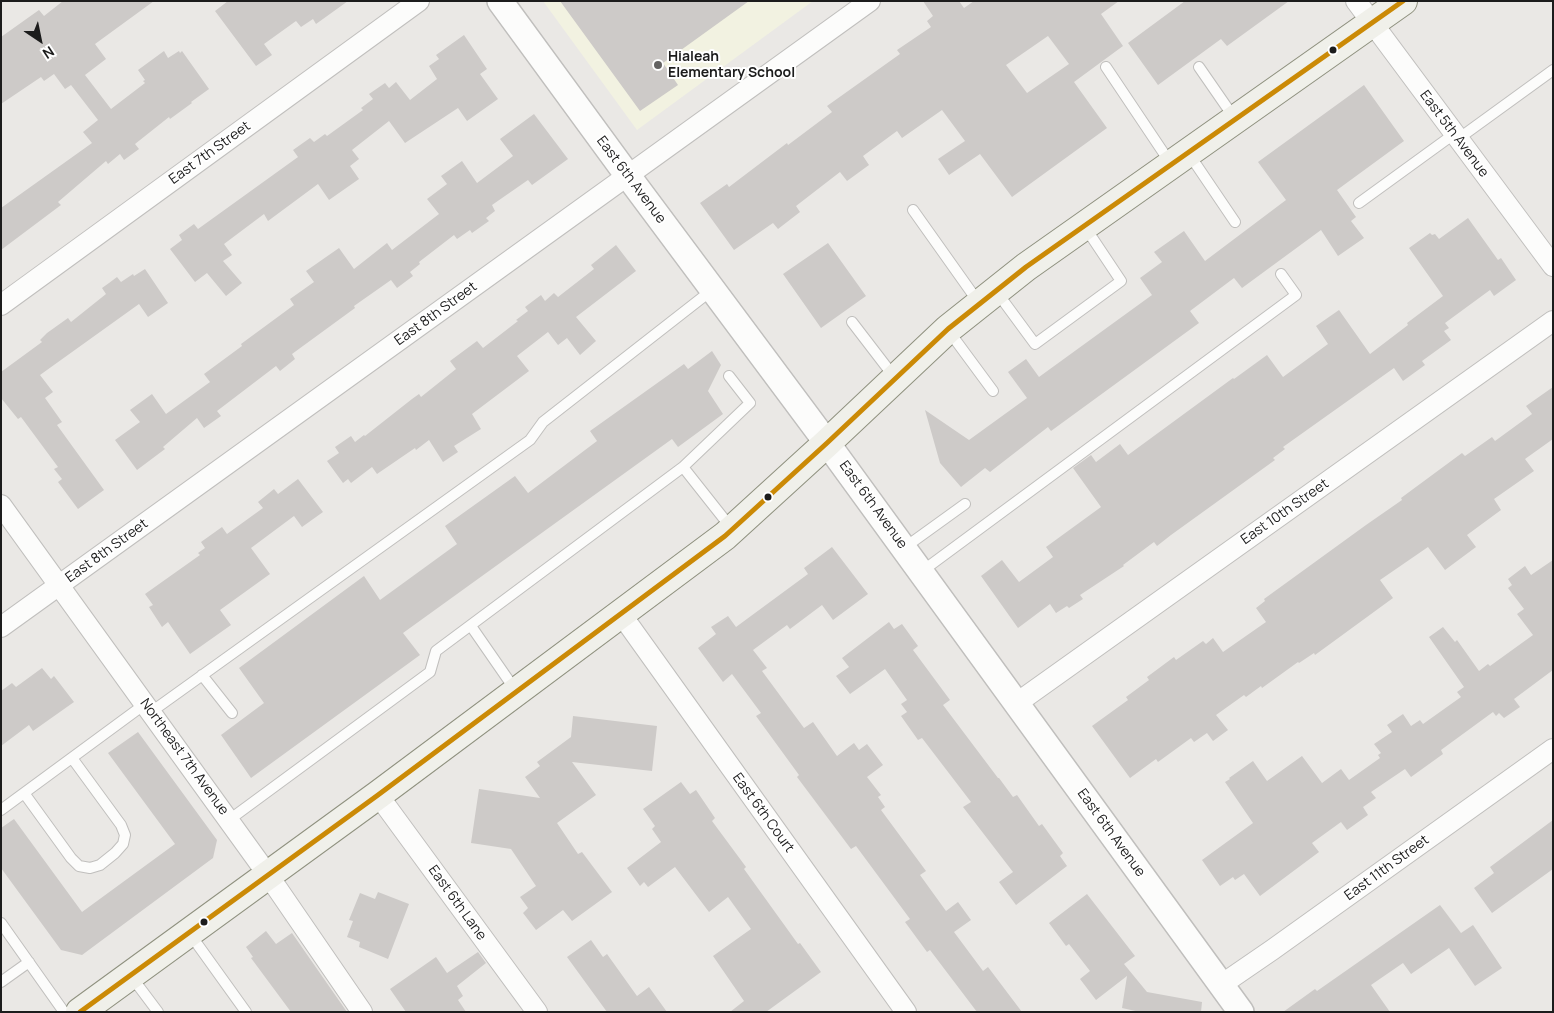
<!DOCTYPE html>
<style>
body{margin:0}
#map{position:relative;width:1554px;height:1013px;overflow:hidden;background:#eae8e5;font-family:Manrope,sans-serif}
canvas{display:block}
.frame{position:absolute;inset:0;border:2px solid #1c1c1c;pointer-events:none}
.north{position:absolute;left:15px;top:15px;width:50px;height:50px;-webkit-text-stroke:4px #fff;paint-order:stroke;rotate:146deg;font-size:14px;font-weight:700;line-height:20px;text-align:center;color:#1c1c1c}
.north::after{content:'';display:block;margin:auto;width:18px;height:22px;background:#1c1c1c;clip-path:polygon(50% 0,100% 100%,50% 72%,0 100%)}
</style>
<div id="map">
<canvas width="1554" height="1013"></canvas>
<div class="frame"></div>
<div class="north">N</div>
</div>
<script>
const c = document.querySelector('canvas').getContext('2d');
c.lineJoin = 'round';
function fillPath(path, color) {
  c.fillStyle = color;
  c.fill(path, 'evenodd');
}
function poly(rows) {
  const path = new Path2D();
  for (const r of rows) {
    path.moveTo(r[0], r[1]);
    for (let i = 2; i < r.length; i += 2) path.lineTo(r[i], r[i + 1]);
  }
  return path;
}
function trace(path, color, width, dash) {
  c.strokeStyle = color;
  c.lineWidth = width;
  c.lineCap = dash ? 'butt' : 'round';
  c.setLineDash(dash || []);
  c.stroke(path);
}
function drawText(font, color, halo, rows, align = 'center') {
  c.font = font + ' Manrope,sans-serif';
  c.lineWidth = 4;
  c.setLineDash([]);
  c.textBaseline = 'middle';
  c.strokeStyle = halo;
  c.fillStyle = color;
  for (const [text, x, y, turn = 0] of rows) {
    c.save();
    c.translate(x, y);
    c.rotate((+turn || 0) * Math.PI / 180);
    c.textAlign = isNaN(turn) ? turn : align;
    if (halo) c.strokeText(text, 0, 0);
    c.fillText(text, 0, 0);
    c.restore();
  }
}
const education = poly([
 [543,1,813,1,637,130]
]);
const building = poly([
 [63,1,154,1,95,44,106,59,85,75,111,109,145,83,143,81,145,80,138,70,164,51,168,58,179,51,180,53,182,51,209,89,191,102,192,103,170,119,169,117,135,144,139,149,124,160,120,154,108,164,106,161,58,202,61,205,1,250,1,208,92,143,83,132,98,120,71,85,65,89,54,74,44,81,41,77,1,104,1,37,39,10,44,16],
 [228,1,348,1,316,24,313,19,301,27,296,21,264,44,272,55,256,66,215,11],
 [560,1,749,1,663,63,678,85,640,111],
 [923,1,959,1,964,8,974,1,1119,1,1101,14,1123,46,1074,82,1107,128,1012,197,980,154,949,175,938,159,965,141,942,110,902,138,897,131,863,156,869,165,847,181,840,172,796,206,800,212,778,229,773,223,734,250,700,203,727,184,729,187,787,143,788,145,832,112,827,106,900,54,897,50,931,27,927,21,933,16],
 [1048,36,1069,64,1027,93,1006,65],
 [1185,1,1289,1,1227,46,1221,39,1158,85,1128,43],
 [464,35,487,69,480,74,498,99,467,121,458,108,405,143,389,121,352,150,359,159,350,166,359,179,329,200,318,184,268,221,264,214,224,244,232,255,223,261,242,283,226,296,207,273,195,282,170,249,182,240,179,235,194,224,198,229,298,157,293,150,310,138,314,142,325,134,327,136,363,110,361,108,373,99,369,94,385,83,389,88,396,82,410,100,437,79,429,66,439,59,436,55],
 [1364,85,1404,141,1337,190,1356,217,1351,221,1364,238,1338,256,1321,230,1242,288,1234,278,1190,311,1199,323,1051,431,1048,427,990,472,985,468,961,487,940,463,925,410,969,440,1027,398,1008,372,1026,359,1039,377,1152,295,1140,278,1162,262,1154,252,1184,231,1205,261,1286,200,1258,162],
 [534,114,568,159,532,185,528,180,492,205,495,211,486,218,489,221,472,233,470,230,457,239,454,235,419,262,420,264,410,272,413,276,397,288,391,280,354,306,355,308,292,354,295,359,280,371,276,366,217,411,221,416,204,428,197,418,163,447,165,449,137,470,115,440,140,422,130,410,152,394,166,414,210,382,204,374,242,346,241,344,294,305,290,299,314,282,306,271,339,248,354,269,387,243,392,250,439,214,427,199,447,184,441,176,462,161,477,183,513,156,500,139],
 [1468,218,1498,260,1501,258,1516,280,1494,296,1490,290,1445,323,1449,328,1444,331,1451,340,1422,361,1425,365,1403,381,1394,368,1283,447,1285,449,1273,458,1275,460,1171,535,1157,546,1154,542,1123,565,1124,566,1080,595,1083,599,1069,608,1067,606,1056,613,1050,604,1018,628,981,576,1002,560,1019,582,1053,557,1046,547,1101,507,1073,468,1091,455,1096,462,1120,444,1128,455,1233,378,1234,379,1267,355,1283,377,1328,344,1316,326,1339,310,1370,354,1408,325,1407,323,1443,296,1409,248,1430,233,1432,235,1435,234,1439,239],
 [828,243,866,296,821,328,783,274],
 [616,245,636,271,576,317,596,341,580,355,567,338,558,345,548,332,517,356,529,371,472,414,481,429,454,446,458,452,443,462,429,440,416,450,415,448,377,474,372,467,351,483,348,479,343,483,327,461,339,453,335,447,351,436,355,442,364,435,365,436,412,399,419,394,421,397,456,369,450,361,477,341,483,348,518,321,516,320,528,311,525,307,541,295,545,301,554,293,558,297,594,269,591,265],
 [145,269,168,303,148,317,139,304,40,375,53,392,45,398,62,422,57,425,104,490,78,509,58,482,62,479,54,469,58,467,21,417,18,419,1,398,1,372,42,342,40,340,47,333,68,318,71,322,106,294,102,288,109,283,117,277,121,282,133,274,134,276],
 [712,351,721,365,708,391,723,414,678,447,672,439,403,633,420,655,251,778,221,735,264,703,239,668,364,576,380,600,457,544,445,526,515,476,528,493,597,441,590,431,684,364,688,369],
 [1553,387,1553,439,1525,459,1534,471,1494,499,1501,510,1467,535,1476,547,1445,570,1428,547,1380,580,1393,598,1315,655,1314,653,1299,663,1298,662,1262,688,1261,686,1246,697,1244,695,1216,715,1228,730,1213,741,1207,733,1194,742,1191,738,1158,762,1156,759,1130,778,1092,726,1128,700,1126,697,1149,680,1147,677,1174,657,1176,660,1203,641,1206,644,1213,638,1223,652,1266,622,1256,608,1265,601,1264,599,1366,525,1402,500,1401,498,1462,453,1465,456,1492,437,1495,441,1532,414,1526,406],
 [298,479,323,512,302,527,294,516,251,548,270,574,220,610,231,625,190,654,168,622,162,627,149,607,153,605,145,594,200,555,198,553,205,548,201,542,222,527,227,534,263,508,258,502,274,489,278,494],
 [832,547,868,594,833,620,822,605,790,629,787,625,753,650,767,668,762,671,804,728,813,722,837,756,854,743,859,750,867,744,883,765,867,777,881,795,878,797,885,807,881,810,926,871,920,875,946,911,958,902,971,920,954,932,983,971,988,967,1022,1012,977,1012,930,950,927,952,905,922,910,919,856,846,851,849,797,777,799,775,756,716,761,713,732,674,723,682,698,648,716,634,711,627,728,616,736,627,808,574,804,568],
 [1553,560,1553,670,1514,699,1520,707,1504,718,1499,713,1496,716,1493,712,1441,750,1443,754,1411,777,1405,769,1371,792,1376,798,1363,807,1368,815,1347,830,1341,822,1312,843,1319,852,1260,896,1244,874,1235,880,1233,877,1220,886,1202,860,1253,823,1225,782,1230,779,1229,778,1253,761,1267,781,1302,756,1322,783,1341,769,1349,780,1380,758,1378,755,1381,753,1374,744,1392,732,1387,725,1403,714,1411,726,1420,720,1423,724,1461,697,1457,692,1464,687,1429,637,1443,627,1455,642,1457,640,1479,671,1488,664,1490,666,1533,635,1517,614,1524,609,1508,588,1512,585,1508,579,1525,566,1531,575],
 [889,622,894,629,902,624,918,646,913,650,950,700,943,705,998,778,999,778,1013,797,1017,795,1039,826,1042,824,1063,853,1060,856,1067,866,1016,905,999,882,1013,872,963,807,971,802,922,738,918,740,901,716,907,712,901,704,907,700,885,669,850,694,836,676,849,667,842,658],
 [42,668,51,679,54,676,74,702,33,731,29,725,1,746,1,691,12,683,16,687],
 [573,716,657,726,652,771,572,762,596,795,557,823,578,854,582,852,612,892,572,921,563,910,536,930,523,913,528,908,520,897,536,886,511,849,471,843,479,789,540,798,525,777,540,766,537,762,571,737],
 [138,732,217,840,213,858,82,955,61,950,1,868,1,828,14,819,82,912,175,844,108,753],
 [681,782,690,794,696,790,715,818,712,821,746,867,744,869,798,944,800,943,821,972,766,1012,730,1012,744,1001,713,956,751,929,728,897,709,912,675,867,648,887,644,882,640,886,627,868,661,842,652,829,655,826,643,809],
 [1553,820,1553,869,1492,913,1474,888,1494,873,1490,867],
 [378,892,409,904,388,959,359,947,360,942,347,937,353,921,349,920,360,893,375,899],
 [1087,894,1135,956,1124,964,1147,992,1202,1002,1201,1012,1140,1012,1122,1008,1127,976,1096,1000,1080,979,1090,971,1069,944,1066,946,1049,923],
 [1440,905,1461,933,1473,925,1502,968,1475,986,1449,948,1411,974,1403,963,1371,985,1390,1012,1283,1012,1315,989,1317,991],
 [266,931,276,944,292,933,347,1012,291,1012,251,958,253,957,246,947],
 [591,940,603,957,607,954,637,996,649,987,667,1012,607,1012,567,957],
 [478,952,486,963,457,986,463,996,458,1000,466,1012,406,1012,390,989,436,957,447,973]
]);
const service = poly([
 [1106,67,1171,164],
 [1199,67,1235,119],
 [1458,139,1553,70],
 [1189,154,1235,222],
 [1359,203,1454,134],
 [913,210,979,303],
 [996,291,1035,344,1121,281,1085,227],
 [852,322,895,378],
 [948,330,993,391],
 [729,376,750,403,683,467,732,529],
 [904,548,965,504],
 [921,572,1296,295,1281,274],
 [471,626,516,691],
 [202,675,232,713],
 [151,712,530,440,543,422,712,290],
 [24,793,71,858,79,866,90,868,100,865,115,853,123,844,125,835,121,825,72,758],
 [1,810,145,704],
 [229,820,430,672,436,651,683,467],
 [1,923,64,1012],
 [190,934,246,1012],
 [131,976,158,1012],
 [1,982,29,962]
]);
const minor = poly([
 [1356,1,1553,266],
 [1,305,419,1],
 [1,505,268,875,362,1012],
 [621,614,906,1012],
 [1,627,870,1],
 [1017,703,1553,321],
 [378,795,537,1012],
 [1221,985,1272,950,1553,749]
]);
const tertiary = poly([
 [500,1,628,176,827,443,1241,1012]
]);
const secondary = poly([
 [80,1012,378,795,725,536,827,443,948,329,1026,267,1403,1]
]);
const bus1 = poly([
 [80,1012,378,795,725,536,827,443,948,329,1026,267,1403,1]
]);
const markers = [
 [1333,50,4.5,"#1c1c1c"],
 [658,65,5,"#646362"],
 [768,497,4.5,"#1c1c1c"],
 [204,922,4.5,"#1c1c1c"]
];
const poiNames = [
 ["Hialeah",668,57],
 ["Elementary School",668,73]
];
const streetNames = [
 ["East 5th Avenue",1454,134,53],
 ["East 7th Street",210,153,-36],
 ["East 6th Avenue",631,180,53],
 ["East 8th Street",436,314,-36],
 ["East 6th Avenue",873,505,54],
 ["East 10th Street",1285,512,-35],
 ["East 8th Street",107,551,-36],
 ["Northeast 7th Avenue",184,757,54],
 ["East 6th Court",763,813,54],
 ["East 6th Avenue",1111,833,54],
 ["East 11th Street",1387,868,-36],
 ["East 6th Lane",457,903,54]
];
fillPath(education, '#f2f2e1');
fillPath(building, '#cdcac8');
trace(service, '#c0bfbd', 12);
trace(minor, '#c0bfbd', 22);
trace(tertiary, '#c0bfbd', 28);
trace(secondary, '#8f917f', 30);
trace(service, '#fcfcfb', 10);
trace(minor, '#fcfcfb', 20);
trace(tertiary, '#fcfcfb', 25);
trace(secondary, '#f0f0ea', 28);
trace(bus1, '#cb8a06', 5);
for (const [x, y, r, color] of markers) {
  const dot = new Path2D();
  dot.arc(x, y, r, 0, 2 * Math.PI);
  c.fillStyle = color;
  c.fill(dot);
  trace(dot, '#fff', 2);
}
drawText('bold 14px', '#1c1c1c', '#fff', poiNames, 'left');
drawText('14px', '#1c1c1c', '#fff', streetNames);
</script>
